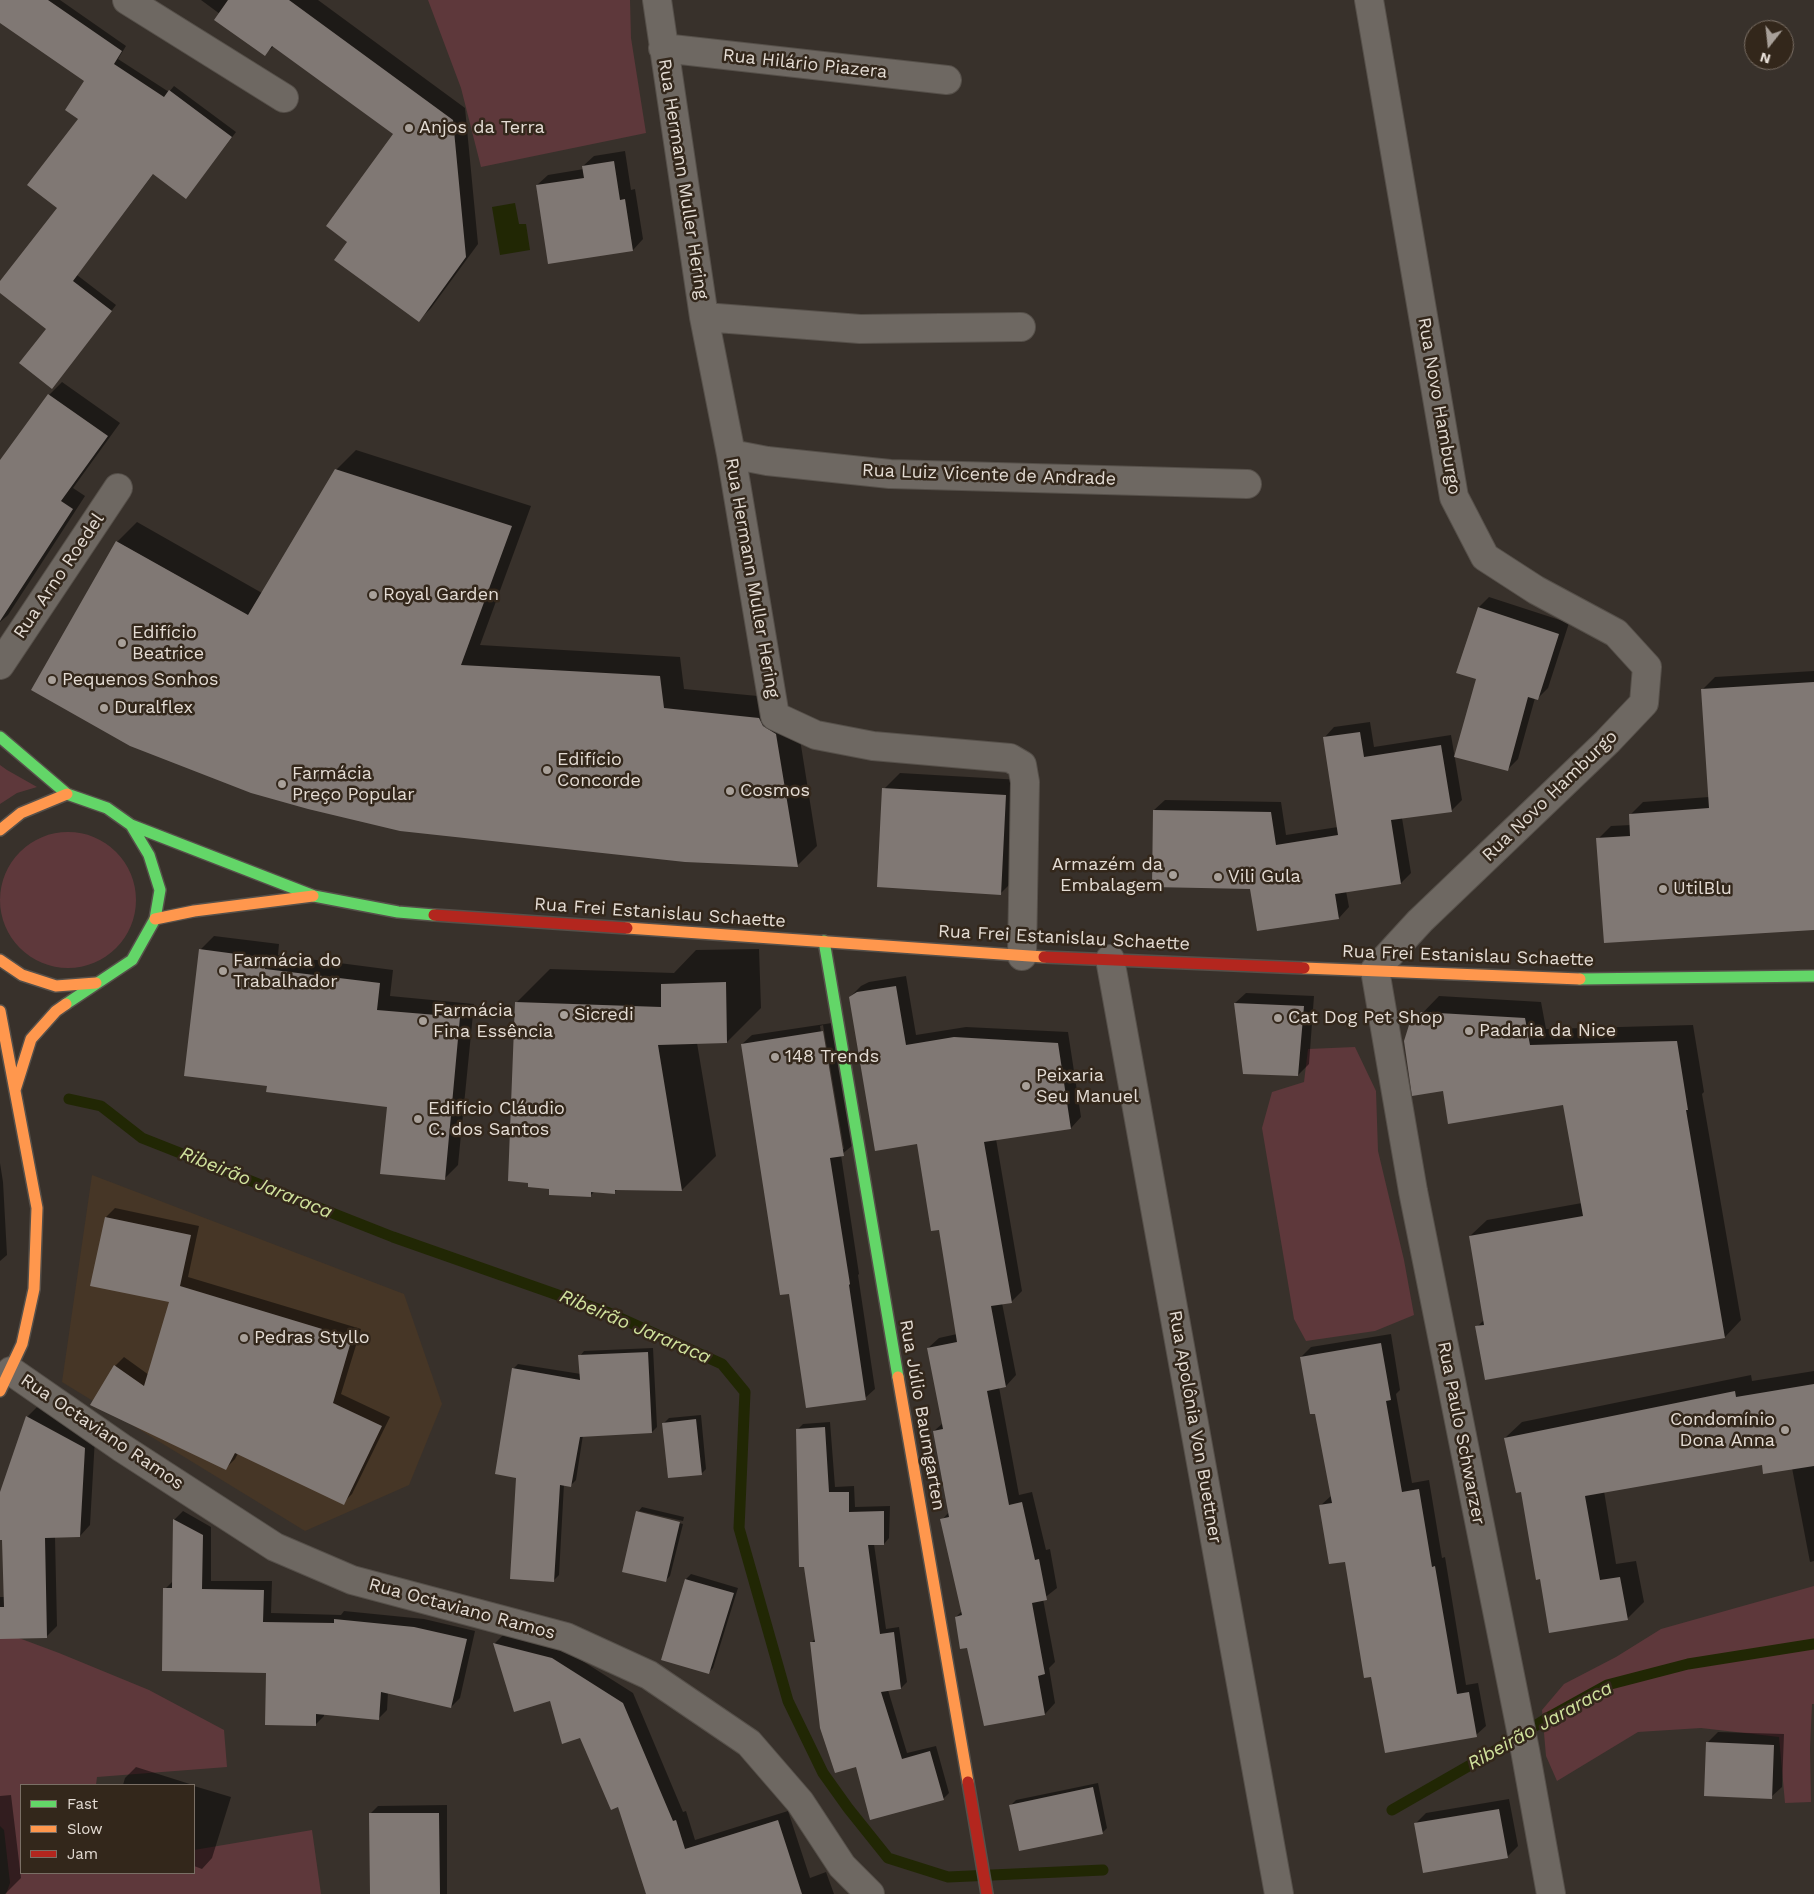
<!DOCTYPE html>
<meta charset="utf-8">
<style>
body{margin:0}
#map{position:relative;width:1814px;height:1894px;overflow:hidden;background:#38312b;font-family:"Work Sans",sans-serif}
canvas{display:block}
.legend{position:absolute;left:20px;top:1784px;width:175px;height:90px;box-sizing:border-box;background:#33271b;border:1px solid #7a6f65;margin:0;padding:6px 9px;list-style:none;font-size:15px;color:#e4dcd4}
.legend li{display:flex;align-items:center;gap:10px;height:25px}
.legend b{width:25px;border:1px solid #7a6f65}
.north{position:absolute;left:1744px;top:20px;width:50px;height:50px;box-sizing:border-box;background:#33271b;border:1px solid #7a6f65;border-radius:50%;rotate:196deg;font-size:14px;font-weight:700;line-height:20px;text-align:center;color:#e4dcd4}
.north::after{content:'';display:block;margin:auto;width:18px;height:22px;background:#a8a099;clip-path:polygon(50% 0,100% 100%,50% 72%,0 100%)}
</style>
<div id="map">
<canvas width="1814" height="1894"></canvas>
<ul class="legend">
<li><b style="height:6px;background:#63d668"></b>Fast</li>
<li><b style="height:6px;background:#ff974d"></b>Slow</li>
<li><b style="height:6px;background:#b3261e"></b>Jam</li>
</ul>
<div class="north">N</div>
</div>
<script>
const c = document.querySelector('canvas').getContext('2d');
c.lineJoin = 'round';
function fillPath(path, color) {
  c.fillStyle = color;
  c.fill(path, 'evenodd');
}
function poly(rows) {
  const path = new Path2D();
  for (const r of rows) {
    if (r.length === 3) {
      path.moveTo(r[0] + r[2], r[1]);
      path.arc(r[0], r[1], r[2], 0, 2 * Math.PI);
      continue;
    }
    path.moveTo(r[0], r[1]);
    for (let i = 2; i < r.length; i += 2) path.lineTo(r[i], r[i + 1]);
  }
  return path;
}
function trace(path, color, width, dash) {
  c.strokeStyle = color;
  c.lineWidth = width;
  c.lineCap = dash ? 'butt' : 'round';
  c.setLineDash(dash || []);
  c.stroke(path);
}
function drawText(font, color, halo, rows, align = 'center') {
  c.font = font + ' "Work Sans",sans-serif';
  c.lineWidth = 5;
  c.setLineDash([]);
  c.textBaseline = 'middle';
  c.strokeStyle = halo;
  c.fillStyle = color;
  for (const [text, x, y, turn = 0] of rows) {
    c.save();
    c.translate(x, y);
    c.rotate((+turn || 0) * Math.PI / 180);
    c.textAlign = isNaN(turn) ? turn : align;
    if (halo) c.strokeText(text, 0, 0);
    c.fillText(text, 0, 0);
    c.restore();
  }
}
const built = poly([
 [92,1175,404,1294,442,1404,409,1485,305,1531,62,1382]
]);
const green = poly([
 [428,0,630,0,631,38,646,133,481,167,461,88],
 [0,765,7,770,37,787,17,793,0,804],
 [68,900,68],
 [1355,1047,1376,1091,1378,1151,1404,1260,1414,1315,1375,1331,1306,1341,1294,1319,1262,1128,1272,1092,1304,1082,1308,1049],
 [1814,1586,1814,1704,1812,1704,1810,1748,1811,1802,1785,1803,1779,1737,1701,1728,1638,1732,1557,1781,1546,1756,1542,1710,1564,1684,1616,1657,1661,1629],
 [0,1631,59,1653,149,1690,224,1730,227,1767,97,1777,96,1785,21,1785,21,1873,194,1873,194,1850,312,1830,321,1894,6,1894,10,1883,4,1830,0,1826]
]);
const water = poly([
 [515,203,519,224,526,224,530,250,500,255,492,207]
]);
const shadow = poly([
 [0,0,60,0,126,46,118,59,169,92,174,86,236,132,190,193,154,173,77,275,116,305,57,382,48,329,0,292,0,283,59,208,80,118,86,81,0,22],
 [201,0,318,0,465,108,478,244,431,308,419,320,349,242,395,134,274,46,265,54,220,14],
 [625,151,631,190,635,189,643,239,633,250,537,185,548,175,584,169,583,166,594,156],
 [62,382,120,423,73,488,85,496,8,615,0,622,0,462,49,395],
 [356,450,531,506,480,645,680,657,684,689,779,698,782,706,796,714,817,846,797,866,685,861,117,542,137,522,262,593,336,470],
 [1489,597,1569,623,1548,688,1538,698,1535,698,1518,759,1507,770,1477,679,1479,607],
 [1814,671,1814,928,1598,839,1611,826,1631,825,1630,815,1643,802,1709,797,1702,690,1715,677],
 [1370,722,1374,747,1451,735,1462,800,1451,811,1402,818,1411,873,1401,883,1346,891,1349,907,1339,918,1251,888,1154,810,1165,800,1281,802,1286,835,1338,827,1324,738,1334,727],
 [900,773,1021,780,1016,878,1000,894,884,789],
 [214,936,279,944,278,955,393,970,390,996,474,1004,458,1165,444,1179,388,1106,268,1085,200,950],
 [759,949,761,1008,727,1042,697,1043,716,1156,682,1190,618,1189,614,1192,595,1191,591,1195,516,1003,550,969,674,973,696,950],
 [906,976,916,1035,966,1027,1068,1032,1081,1117,1071,1128,996,1139,1022,1291,1011,1302,1002,1303,1016,1375,1006,1386,999,1387,1019,1495,1032,1492,1046,1550,1050,1549,1057,1588,1043,1599,1055,1662,1049,1668,1055,1703,1045,1714,985,1724,968,1646,956,1617,962,1611,942,1520,949,1512,934,1431,943,1423,928,1348,939,1338,957,1334,940,1228,918,1143,850,997,861,986,869,982],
 [1246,993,1314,996,1309,1064,1298,1075,1235,1003],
 [1439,996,1541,1002,1546,1029,1693,1025,1704,1092,1702,1094,1741,1320,1725,1337,1477,1327,1485,1319,1470,1236,1487,1220,1582,1203,1564,1104,1444,1090,1410,1026],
 [832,1023,853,1145,841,1155,859,1274,858,1275,875,1389,865,1398,742,1044,752,1035],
 [823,1025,844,1149,841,1149,820,1026],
 [0,1163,3,1182,7,1255,0,1261],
 [115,1208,199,1226,188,1277,361,1329,341,1394,390,1417,352,1494,343,1503,238,1453,235,1459,226,1468,115,1366,124,1357,149,1375,171,1301,106,1217],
 [1391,1334,1400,1390,1396,1394,1412,1483,1429,1480,1442,1558,1445,1557,1466,1685,1478,1683,1486,1726,1476,1735,1372,1675,1346,1560,1321,1505,1332,1495,1316,1412,1301,1357,1311,1347],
 [653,1348,657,1427,652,1432,583,1435,576,1480,571,1485,564,1484,559,1575,554,1580,517,1477,513,1369,518,1364,581,1374,580,1356,584,1351],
 [1814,1371,1814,1561,1810,1562,1792,1468,1763,1463,1604,1491,1616,1564,1636,1561,1644,1602,1627,1619,1541,1578,1522,1490,1505,1438,1522,1422,1751,1375,1752,1381],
 [38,1406,95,1438,90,1525,80,1536,55,1537,57,1626,46,1637,0,1638,0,1597,5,1597,3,1538,0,1538,0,1496,27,1417],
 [701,1415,706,1469,701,1474,664,1423,669,1418],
 [830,1422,835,1487,854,1486,855,1507,890,1506,889,1538,884,1544,874,1544,886,1629,899,1627,907,1682,901,1688,888,1690,907,1753,936,1746,949,1793,943,1799,857,1765,811,1643,816,1638,797,1430,803,1424],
 [642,1507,684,1517,683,1521,639,1511,639,1513,683,1524,670,1576,665,1581,638,1512],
 [183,1511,211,1527,211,1581,272,1581,271,1613,341,1615,344,1611,424,1619,475,1631,460,1698,451,1707,388,1692,387,1710,378,1719,324,1714,324,1716,315,1725,267,1672,165,1589,174,1580,174,1520],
 [691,1574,738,1588,713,1668,708,1673,662,1659,686,1579],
 [505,1633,562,1648,633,1693,683,1812,686,1811,695,1840,788,1811,810,1878,826,1872,834,1894,647,1894,619,1805,581,1737,551,1700,515,1711,495,1643],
 [1718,1732,1784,1734,1782,1787,1771,1797,1707,1743],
 [136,1767,193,1785,123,1785,125,1778],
 [1098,1783,1107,1828,1102,1833,1011,1805,1016,1800],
 [194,1786,231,1797,212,1858,202,1869,194,1866],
 [11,1795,21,1878,5,1894,0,1894,0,1796],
 [1509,1799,1518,1846,1507,1857,1415,1824,1426,1813],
 [447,1805,447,1894,371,1894,370,1814,378,1806]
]);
const stream = poly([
 [69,1099,101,1106,142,1138,393,1237,609,1313,722,1364,745,1392,739,1528,788,1701,823,1773,848,1808,888,1858,948,1877,1103,1870],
 [1392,1810,1493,1752,1551,1716,1607,1685,1688,1664,1814,1644]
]);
const building = poly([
 [0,0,48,0,122,51,114,64,164,97,169,90,232,137,186,199,153,174,73,281,112,311,52,389,19,363,46,329,0,293,0,281,57,208,27,185,78,119,65,110,84,81,0,23],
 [228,0,289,0,453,120,466,257,419,322,334,260,347,242,326,226,393,134,272,46,265,56,214,20],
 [614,161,620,200,625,199,633,251,548,264,536,185,584,178,582,166],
 [48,394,108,436,61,501,73,509,0,621,0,460],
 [335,469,512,526,461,665,660,676,664,708,759,718,763,726,776,734,798,867,685,862,400,831,308,809,251,793,130,746,31,690,116,541,248,615],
 [1478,607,1559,634,1538,700,1528,697,1508,771,1454,757,1476,679,1456,673],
 [1814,682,1814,930,1604,943,1596,838,1630,836,1629,814,1709,808,1701,689],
 [1360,732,1364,757,1441,745,1452,812,1391,820,1401,884,1335,894,1339,919,1257,931,1250,889,1152,887,1153,810,1271,812,1276,845,1338,835,1323,737],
 [882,788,1006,795,1001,895,877,887],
 [199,949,266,958,265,969,380,983,377,1010,460,1017,445,1180,380,1174,387,1107,266,1092,267,1086,184,1076],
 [726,982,727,1043,658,1045,682,1191,615,1190,615,1194,591,1192,591,1197,549,1195,549,1189,528,1187,528,1183,508,1181,515,1002,661,1007,661,984],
 [896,986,906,1045,954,1037,1058,1043,1071,1129,984,1142,1012,1303,991,1306,1006,1387,987,1391,1009,1505,1022,1502,1035,1560,1039,1559,1047,1600,1032,1603,1045,1674,1038,1676,1045,1715,984,1726,967,1648,960,1649,955,1617,962,1615,940,1519,949,1517,933,1431,943,1429,927,1348,957,1342,939,1230,931,1231,917,1144,875,1151,849,997,857,992],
 [1234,1003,1304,1006,1298,1076,1243,1074],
 [1421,1012,1525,1018,1530,1045,1677,1041,1688,1110,1686,1110,1725,1338,1485,1380,1475,1326,1484,1325,1469,1236,1583,1216,1563,1105,1448,1124,1443,1091,1412,1096,1404,1041,1409,1025],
 [823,1031,844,1156,830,1158,850,1284,849,1285,866,1400,806,1408,789,1294,780,1295,741,1044],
 [105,1217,191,1235,180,1286,352,1338,333,1403,382,1426,344,1505,235,1453,226,1470,90,1405,114,1365,144,1386,169,1302,90,1286],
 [1381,1343,1391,1400,1386,1401,1402,1492,1419,1489,1432,1567,1435,1566,1457,1694,1469,1692,1477,1737,1385,1753,1371,1677,1364,1678,1345,1562,1329,1564,1319,1505,1332,1503,1315,1414,1310,1414,1300,1357],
 [648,1352,652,1433,580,1437,571,1487,560,1485,554,1582,510,1579,516,1478,495,1474,512,1368,580,1380,578,1355],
 [1814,1384,1814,1466,1763,1474,1762,1465,1585,1496,1600,1580,1620,1577,1628,1620,1549,1633,1540,1579,1536,1580,1521,1492,1516,1493,1504,1438,1735,1391,1736,1397],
 [26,1416,85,1448,80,1537,45,1538,47,1638,0,1639,0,1607,4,1607,2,1540,0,1540,0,1492],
 [696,1419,702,1475,668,1478,662,1423],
 [825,1427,829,1492,849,1492,849,1512,884,1511,884,1545,868,1545,880,1634,894,1632,901,1689,881,1692,902,1759,930,1751,944,1800,870,1820,856,1767,835,1773,820,1728,810,1642,815,1642,804,1567,799,1567,796,1429],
 [636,1511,680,1522,666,1582,622,1572],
 [173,1519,203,1535,202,1589,264,1590,263,1622,334,1623,334,1619,414,1627,467,1639,451,1708,381,1692,379,1720,316,1714,316,1726,265,1725,266,1673,162,1671,163,1588,172,1588],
 [685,1579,734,1593,709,1674,661,1660],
 [493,1643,552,1658,623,1703,673,1821,676,1820,685,1849,778,1820,802,1894,646,1894,618,1807,611,1810,580,1738,562,1744,550,1701,514,1712],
 [1706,1742,1774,1745,1772,1799,1704,1796],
 [1093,1787,1103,1834,1019,1851,1009,1805],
 [1499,1809,1508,1858,1423,1873,1414,1823],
 [369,1813,439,1813,440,1894,370,1894]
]);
const street = poly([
 [127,0,284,98],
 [657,0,704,317,731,454,775,716,816,735,873,746,1010,758,1022,765,1025,782,1022,956],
 [1369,0,1454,497,1485,557,1536,590,1616,633,1647,667,1644,703,1607,742,1420,921,1375,970,1413,1191,1525,1750,1551,1894],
 [663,48,947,80],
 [704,317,860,329,1021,327],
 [731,454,767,461,890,474,1247,484],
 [0,665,118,488],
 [1110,959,1279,1894],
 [11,1371,122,1448,275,1547,352,1580,566,1637,649,1675,749,1743,800,1802,842,1866,870,1894]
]);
const fast = poly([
 [0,737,67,794,107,808,131,825,149,855,160,890,155,919,132,960,66,1004],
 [131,825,314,896,398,912,434,915],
 [824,941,898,1377],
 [1580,979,1814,976]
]);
const slow = poly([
 [0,830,21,813,67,794],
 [155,919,194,911,313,896],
 [627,928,1044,957],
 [0,960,22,975,56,986,96,983],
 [1304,968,1580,979],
 [0,1011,37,1208,34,1289,22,1344,0,1391],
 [15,1090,31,1039,56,1011,66,1004],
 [898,1377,968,1782]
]);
const jam = poly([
 [434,915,627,928],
 [1044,957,1304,968],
 [968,1782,987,1894]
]);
const markers = [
 [409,128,5,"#a8a099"],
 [373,595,5,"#a8a099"],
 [122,643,5,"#a8a099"],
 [52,680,5,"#a8a099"],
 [104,708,5,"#a8a099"],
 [547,770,5,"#a8a099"],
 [282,784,5,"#a8a099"],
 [730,791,5,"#a8a099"],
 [1173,875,5,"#a8a099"],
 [1218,877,5,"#a8a099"],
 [1663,889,5,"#a8a099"],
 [223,971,5,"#a8a099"],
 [564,1015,5,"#a8a099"],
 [1278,1018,5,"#a8a099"],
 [423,1021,5,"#a8a099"],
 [1469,1031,5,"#a8a099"],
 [775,1057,5,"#a8a099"],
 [1026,1086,5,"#a8a099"],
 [418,1119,5,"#a8a099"],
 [244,1338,5,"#a8a099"],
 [1785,1430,5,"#a8a099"]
];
const streetNames = [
 ["Rua Hilário Piazera",805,64,6],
 ["Rua Hermann Muller Hering",683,179,81],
 ["Rua Novo Hamburgo",1439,406,80],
 ["Rua Luiz Vicente de Andrade",989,475,2],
 ["Rua Arno Roedel",59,576,-56],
 ["Rua Hermann Muller Hering",752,578,80],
 ["Rua Novo Hamburgo",1550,796,-44],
 ["Rua Frei Estanislau Schaette",660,913,4],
 ["Rua Frei Estanislau Schaette",1064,938,3],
 ["Rua Frei Estanislau Schaette",1468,956,2],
 ["Rua Júlio Baumgarten",922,1415,80],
 ["Rua Apolônia Von Buettner",1195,1427,80],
 ["Rua Octaviano Ramos",102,1432,34],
 ["Rua Paulo Schwarzer",1461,1433,79],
 ["Rua Octaviano Ramos",462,1609,15]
];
const poiNames = [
 ["Anjos da Terra",419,128],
 ["Royal Garden",383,595],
 ["Edifício",132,633],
 ["Beatrice",132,654],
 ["Pequenos Sonhos",62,680],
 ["Duralflex",114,708],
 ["Edifício",557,760],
 ["Concorde",557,781],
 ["Farmácia",292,774],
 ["Preço Popular",292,795],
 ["Cosmos",740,791],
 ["Armazém da",1163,865,"right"],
 ["Embalagem",1163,886,"right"],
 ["Vili Gula",1228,877],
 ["UtilBlu",1673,889],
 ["Farmácia do",233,961],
 ["Trabalhador",233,982],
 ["Farmácia",433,1011],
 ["Fina Essência",433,1032],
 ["Sicredi",574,1015],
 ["Cat Dog Pet Shop",1288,1018],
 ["Padaria da Nice",1479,1031],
 ["148 Trends",785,1057],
 ["Peixaria",1036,1076],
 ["Seu Manuel",1036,1097],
 ["Edifício Cláudio",428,1109],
 ["C. dos Santos",428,1130],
 ["Pedras Styllo",254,1338],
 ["Condomínio",1775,1420,"right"],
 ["Dona Anna",1775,1441,"right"]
];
const waterNames = [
 ["Ribeirão Jararaca",256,1183,22],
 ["Ribeirão Jararaca",635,1327,23],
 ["Ribeirão Jararaca",1540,1726,-29]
];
fillPath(built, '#463626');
fillPath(green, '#5e383b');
fillPath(water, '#212704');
fillPath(shadow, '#0007');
trace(stream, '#212704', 11);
fillPath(building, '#807874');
trace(street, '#56504a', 30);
trace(fast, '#56504a', 14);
trace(slow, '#56504a', 14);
trace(jam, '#56504a', 14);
trace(street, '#6e6862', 28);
trace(fast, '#63d668', 11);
trace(slow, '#ff974d', 11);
trace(jam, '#b3261e', 11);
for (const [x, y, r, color] of markers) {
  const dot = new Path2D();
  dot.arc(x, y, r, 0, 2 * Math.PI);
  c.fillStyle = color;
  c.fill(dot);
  trace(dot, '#33271b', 2);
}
drawText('18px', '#e4dcd4', '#33271b', streetNames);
drawText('18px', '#e4dcd4', '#33271b', poiNames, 'left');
drawText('italic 19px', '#d1e39d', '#33271b', waterNames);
</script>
